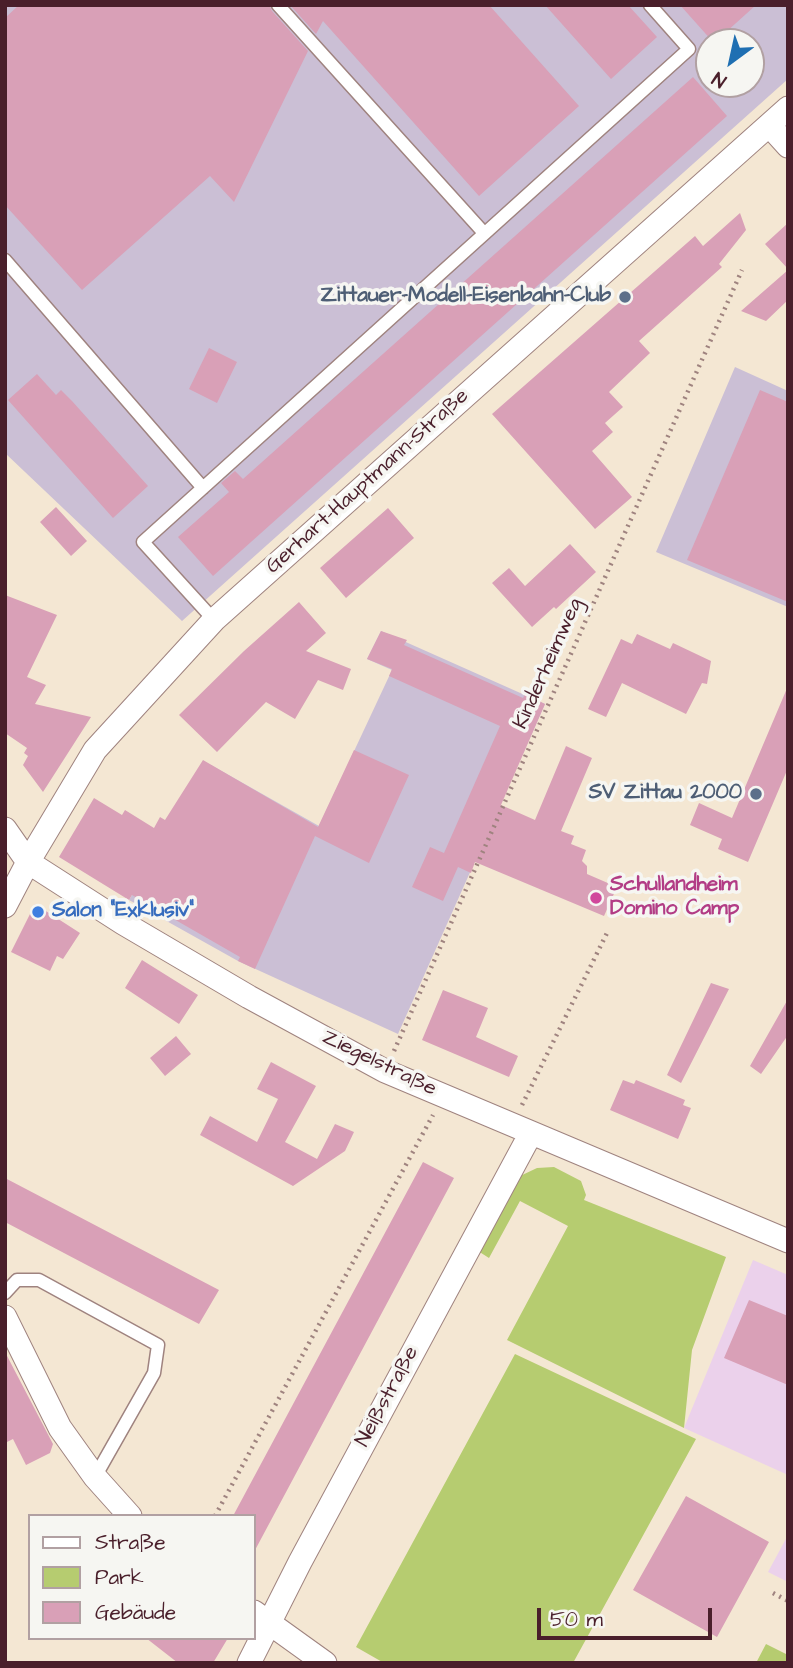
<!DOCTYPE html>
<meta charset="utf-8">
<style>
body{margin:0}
#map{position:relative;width:793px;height:1668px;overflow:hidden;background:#f4e7d3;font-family:"Architects Daughter",sans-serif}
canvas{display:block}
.frame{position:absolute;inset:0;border:7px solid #4a1f2b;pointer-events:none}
.legend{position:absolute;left:28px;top:1514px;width:228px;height:126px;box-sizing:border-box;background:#f6f6f2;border:2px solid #b1a0a2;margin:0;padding:9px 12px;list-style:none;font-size:21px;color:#4a1f2b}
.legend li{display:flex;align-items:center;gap:14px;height:35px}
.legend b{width:35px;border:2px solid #b1a0a2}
.north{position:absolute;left:695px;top:28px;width:70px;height:70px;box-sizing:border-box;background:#f6f6f2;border:2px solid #b1a0a2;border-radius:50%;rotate:213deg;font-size:19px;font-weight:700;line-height:28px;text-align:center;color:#4a1f2b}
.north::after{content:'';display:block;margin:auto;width:24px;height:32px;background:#1f6fb2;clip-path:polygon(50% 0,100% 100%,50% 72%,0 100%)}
.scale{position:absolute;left:537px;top:1608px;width:175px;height:32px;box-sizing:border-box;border:4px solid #4a1f2b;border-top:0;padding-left:9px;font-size:21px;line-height:24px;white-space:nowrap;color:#4a1f2b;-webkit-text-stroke:5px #f6f6f2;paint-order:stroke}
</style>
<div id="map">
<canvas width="793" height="1668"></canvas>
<div class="frame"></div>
<ul class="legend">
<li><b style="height:9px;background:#fff"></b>Straße</li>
<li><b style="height:19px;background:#b6cc70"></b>Park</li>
<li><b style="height:19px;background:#d9a0b7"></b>Gebäude</li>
</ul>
<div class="north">N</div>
<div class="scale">50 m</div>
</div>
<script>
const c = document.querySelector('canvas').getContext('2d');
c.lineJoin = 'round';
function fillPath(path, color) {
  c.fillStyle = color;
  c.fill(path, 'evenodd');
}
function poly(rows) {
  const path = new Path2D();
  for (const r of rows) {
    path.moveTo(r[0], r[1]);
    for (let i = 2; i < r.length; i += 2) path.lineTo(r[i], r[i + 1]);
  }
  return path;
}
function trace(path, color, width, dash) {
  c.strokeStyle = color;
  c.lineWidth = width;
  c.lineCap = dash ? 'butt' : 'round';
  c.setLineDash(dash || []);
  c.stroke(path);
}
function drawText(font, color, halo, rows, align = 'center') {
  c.font = font + ' "Architects Daughter",sans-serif';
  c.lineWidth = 7;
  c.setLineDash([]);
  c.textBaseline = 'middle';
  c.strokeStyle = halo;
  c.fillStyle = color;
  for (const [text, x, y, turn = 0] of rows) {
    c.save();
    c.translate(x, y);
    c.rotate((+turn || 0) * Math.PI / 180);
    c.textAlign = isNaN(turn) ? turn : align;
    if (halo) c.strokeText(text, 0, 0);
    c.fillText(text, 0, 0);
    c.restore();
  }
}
const built = poly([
 [753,1260,788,1275,788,1475,684,1428],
 [788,1535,788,1582,768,1572]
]);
const industrial = poly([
 [5,5,788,5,788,79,182,621,5,453],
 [709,42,751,42,751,84,709,84],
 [735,367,788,391,788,607,656,552],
 [381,631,545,704,398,1034,238,961,129,900,211,765,319,826,392,670,367,659]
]);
const green = poly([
 [554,1167,581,1181,586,1195,584,1200,726,1257,692,1350,684,1428,507,1340,568,1226,520,1201,489,1258,478,1251,518,1177,537,1168],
 [515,1354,696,1439,573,1663,384,1663,356,1647],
 [766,1644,788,1655,788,1663,756,1663]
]);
const building = poly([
 [19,5,269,5,272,11,308,51,234,202,210,176,82,290,5,205,5,18],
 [290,5,489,5,579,106,479,196,323,21,316,34],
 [545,5,628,5,657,37,611,79],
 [680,5,756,5,715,42,713,42],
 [693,77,727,116,213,576,178,537,229,492,221,483,235,471,243,479],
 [740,213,746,230,719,264,722,267,639,341,650,353,609,392,623,407,605,423,613,432,592,451,632,497,595,529,492,414,695,236,703,246],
 [788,223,788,269,765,244],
 [788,270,788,300,766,321,741,311],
 [209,348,237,362,217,403,189,389],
 [37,374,56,395,61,390,72,401,148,486,113,518,8,400],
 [760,390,788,402,788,602,687,560],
 [56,507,87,541,71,556,40,522],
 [388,508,414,538,346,598,320,568],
 [570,544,596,572,556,609,554,607,532,627,492,583,509,568,525,586],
 [5,595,57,615,27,677,46,685,35,704,91,717,43,792,23,765,28,756,24,753,27,748,5,733],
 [299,602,326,633,306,651,351,669,343,690,318,680,295,719,266,702,217,752,179,715,244,651],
 [381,631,407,640,404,645,523,698,525,694,545,704,501,805,535,820,566,746,592,758,561,831,574,836,571,844,586,850,582,861,587,866,587,874,617,887,604,916,475,862,471,873,458,867,443,901,412,887,430,847,444,853,500,726,389,676,392,669,367,659],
 [637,634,670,649,673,643,711,661,707,684,702,683,686,714,622,683,606,717,588,709,621,639,632,644],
 [788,686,788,768,748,862,718,849,722,839,690,825,699,803,732,818],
 [354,750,409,775,369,863,315,836,255,969,238,961,240,957,132,895,129,900,59,857,94,798,122,815,125,810,154,828,160,817,165,820,203,760,318,827],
 [35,904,80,933,63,959,57,956,50,971,11,952],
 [142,960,198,995,179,1024,125,988],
 [711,983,729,989,681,1083,667,1075],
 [443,990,488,1008,476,1037,518,1056,509,1077,422,1040],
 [788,999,788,1035,761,1074,750,1066],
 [176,1036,191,1054,165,1076,150,1058],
 [271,1062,316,1086,285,1142,317,1159,335,1124,354,1132,345,1151,293,1186,200,1135,210,1116,257,1142,278,1099,257,1089],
 [623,1080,634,1084,636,1080,685,1100,683,1105,691,1108,678,1139,610,1110],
 [423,1162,454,1178,254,1552,254,1516,233,1516],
 [5,1178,219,1290,199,1324,5,1222],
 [749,1300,788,1316,788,1385,724,1358],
 [5,1352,53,1444,50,1453,26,1465,13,1439,5,1443],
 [686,1496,769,1542,717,1637,633,1590],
 [146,1638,228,1638,213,1663,178,1663]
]);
const path = poly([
 [394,1051,742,270],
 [522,1105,608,931],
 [215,1516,433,1115],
 [773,1593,788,1601]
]);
const service = poly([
 [278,5,484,233],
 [5,260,203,488],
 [214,620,143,542,689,49,650,5],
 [5,1293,17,1280,39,1280,158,1345,154,1373,95,1477]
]);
const minor = poly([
 [769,125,788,146],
 [5,829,28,862,123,923,249,997,385,1071,788,1241],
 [5,906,28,862,95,750,214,620,788,108],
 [5,1317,60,1428,95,1477,130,1516],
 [254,1612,325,1663],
 [249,1663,300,1562,531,1133]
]);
const markers = [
 [625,297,7,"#5c6f8a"],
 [756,794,7,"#5c6f8a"],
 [596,898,7,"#d1479c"],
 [38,912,7,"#3f7fe0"]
];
const serviceNames = [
 ["Zittauer-Modell-Eisenbahn-Club",611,297],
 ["SV Zittau 2000",742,794]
];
const streetNames = [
 ["Gerhart-Hauptmann-Straße",368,482,-42],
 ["Kinderheimweg",549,664,-66],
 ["Ziegelstraße",379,1064,26],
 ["Neißstraße",388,1397,-62]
];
const hotelNames = [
 ["Schullandheim",610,886],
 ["Domino Camp",610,910]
];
const shopNames = [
 ["Salon \"Exklusiv\"",52,912]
];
fillPath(built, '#ebd1eb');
fillPath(industrial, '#cbbfd5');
fillPath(green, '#b6cc70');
fillPath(building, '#d9a0b7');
trace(service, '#9f837f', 15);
trace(minor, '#9f837f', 25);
trace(path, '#9f837f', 4.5, [2, 5]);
trace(service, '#fff', 12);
trace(minor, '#fff', 23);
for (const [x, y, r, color] of markers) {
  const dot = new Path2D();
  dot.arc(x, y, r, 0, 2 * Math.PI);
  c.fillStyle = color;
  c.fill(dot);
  trace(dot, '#f6f6f2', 2.5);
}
drawText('bold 21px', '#4e5e75', '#f6f6f2', serviceNames, 'right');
drawText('21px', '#4a1f2b', '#f6f6f2', streetNames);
drawText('bold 21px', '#b23c85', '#f6f6f2', hotelNames, 'left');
drawText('bold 21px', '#366cbe', '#f6f6f2', shopNames, 'left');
</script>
